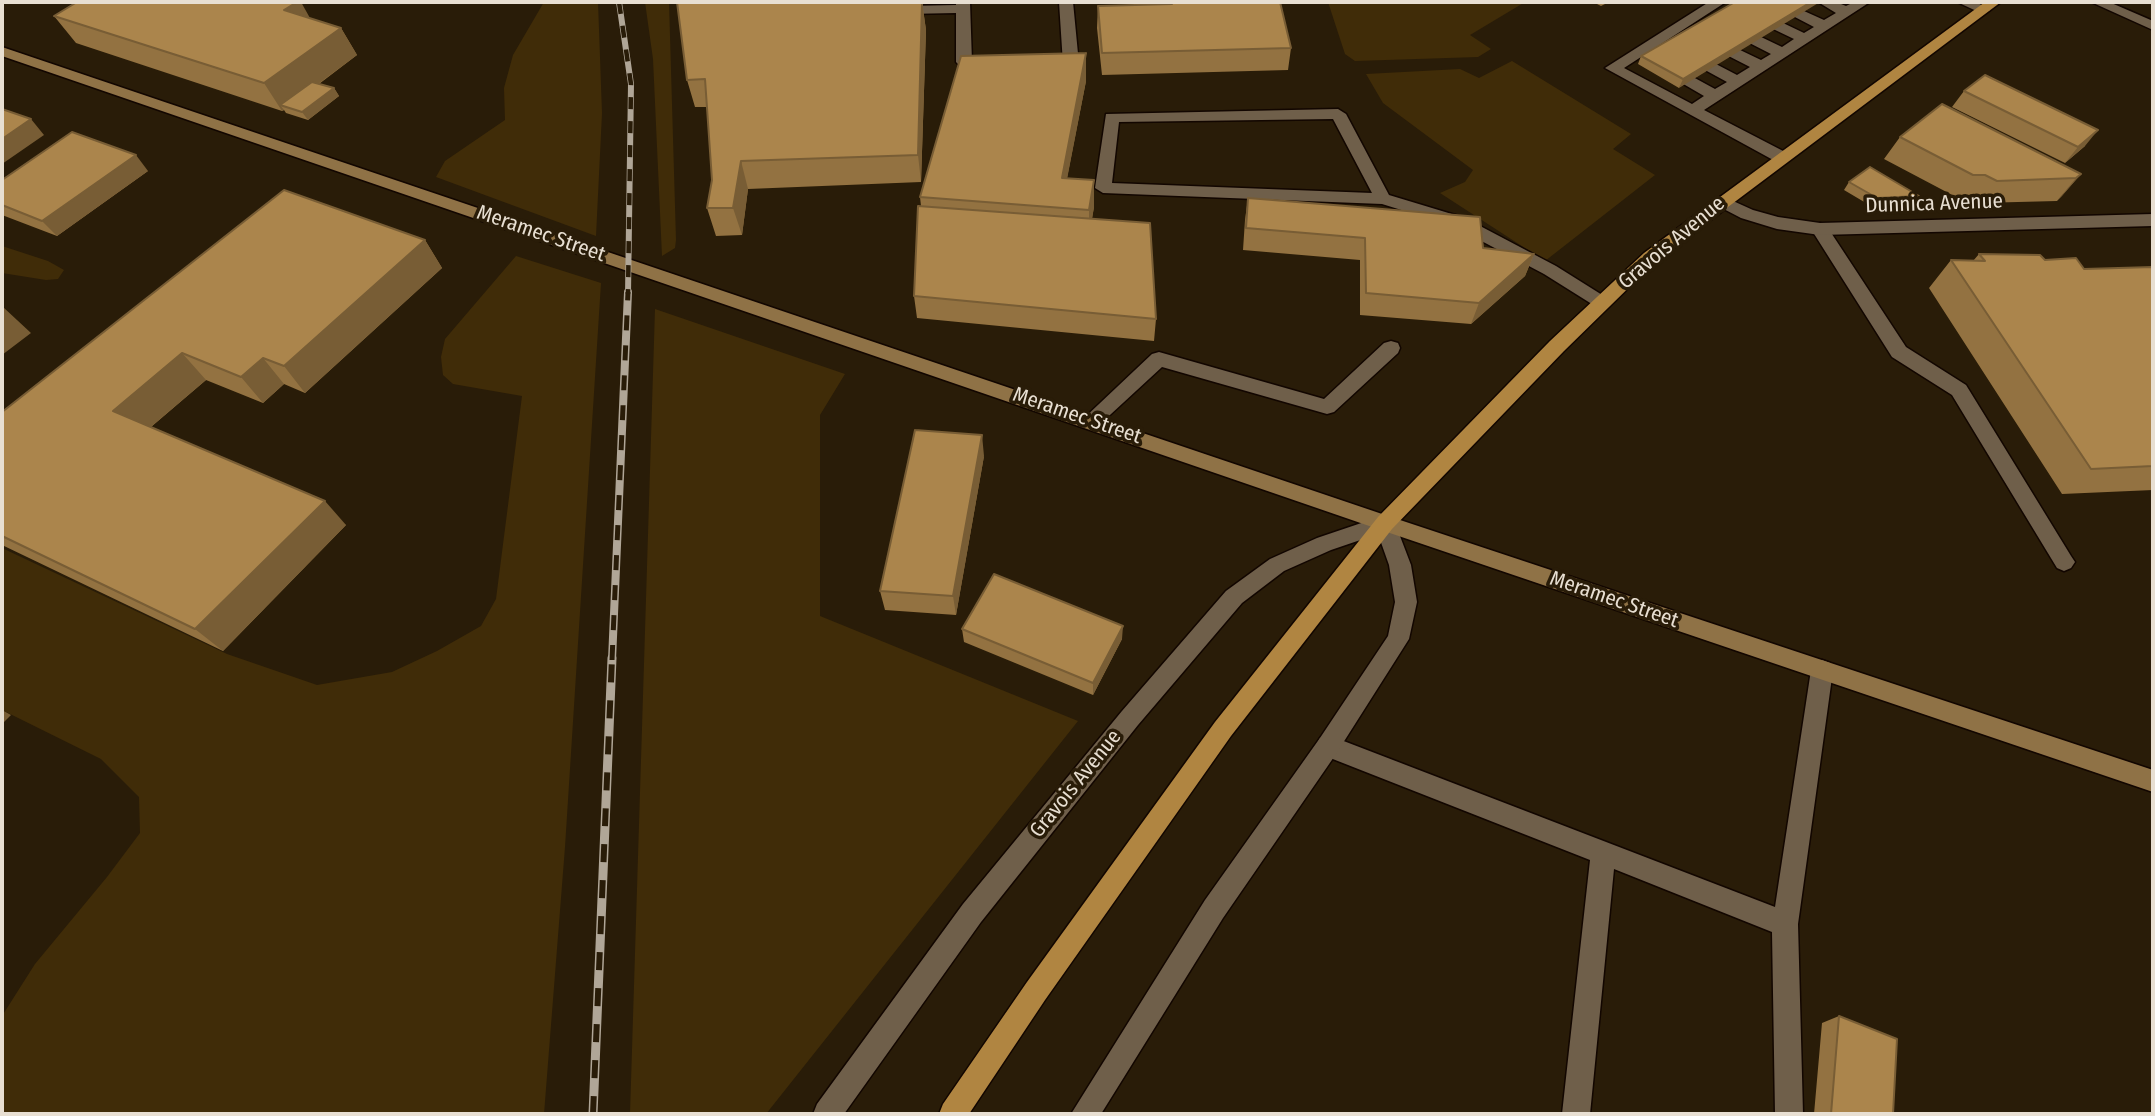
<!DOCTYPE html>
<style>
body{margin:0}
#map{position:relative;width:2155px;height:1116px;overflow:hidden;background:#291c08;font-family:"Fira Sans Condensed",sans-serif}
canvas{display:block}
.frame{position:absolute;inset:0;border:4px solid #e8dfd2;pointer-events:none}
</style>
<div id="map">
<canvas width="2155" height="1116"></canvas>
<div class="frame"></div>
</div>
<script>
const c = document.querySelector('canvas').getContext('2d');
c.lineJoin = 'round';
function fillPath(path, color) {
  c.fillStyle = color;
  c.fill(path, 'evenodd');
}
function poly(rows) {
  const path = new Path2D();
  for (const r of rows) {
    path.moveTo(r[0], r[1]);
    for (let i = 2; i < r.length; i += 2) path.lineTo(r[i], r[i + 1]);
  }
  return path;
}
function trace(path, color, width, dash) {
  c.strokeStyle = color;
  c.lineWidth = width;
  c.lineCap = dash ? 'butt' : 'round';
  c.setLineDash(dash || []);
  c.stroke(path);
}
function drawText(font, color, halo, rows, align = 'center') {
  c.font = font + ' "Fira Sans Condensed",sans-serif';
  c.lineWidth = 7;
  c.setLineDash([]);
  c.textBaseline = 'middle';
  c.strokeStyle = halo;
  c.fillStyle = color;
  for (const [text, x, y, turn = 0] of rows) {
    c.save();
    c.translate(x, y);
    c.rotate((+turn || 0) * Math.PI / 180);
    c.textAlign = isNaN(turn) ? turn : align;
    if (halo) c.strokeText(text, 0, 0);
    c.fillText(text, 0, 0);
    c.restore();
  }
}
const green = poly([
 [544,2,598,2,602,113,596,236,436,177,445,161,505,120,504,88,513,55],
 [645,2,669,2,676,240,675,248,662,256,653,59],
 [1328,2,1525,2,1470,35,1491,49,1478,57,1355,61,1345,54],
 [1512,61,1631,134,1613,149,1655,175,1545,261,1440,193,1465,182,1473,170,1383,103,1366,74,1460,69,1479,78],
 [2,246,48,261,64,270,58,279,46,280,2,273],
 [516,256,601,283,565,847,544,1114,2,1114,2,1016,35,964,107,877,140,833,139,797,101,759,2,710,2,548,227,654,317,685,392,672,437,651,481,626,496,599,522,396,453,384,443,375,441,357,445,339],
 [655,309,845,374,820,415,820,616,1078,721,766,1114,630,1114]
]);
const lane = poly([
 [887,2,901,2,906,6,956,5,956,2,970,2,972,62,969,65,959,65,956,62,956,13,906,14,893,11,887,2],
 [1059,2,1073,2,1079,64,1071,69,1063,64,1059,2],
 [1709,2,1726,2,1624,68,1692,104,1704,96,1661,71,1658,68,1661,65,1671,65,1715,89,1727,82,1683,58,1681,55,1683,52,1693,52,1737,75,1750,67,1705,44,1703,41,1705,38,1715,38,1761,60,1771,54,1726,31,1724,28,1726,25,1736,25,1782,47,1794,39,1748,17,1746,14,1748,11,1758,11,1804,33,1814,27,1766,2,1784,2,1824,20,1836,13,1818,2,1836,2,1846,6,1854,2,1870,2,1704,110,1787,153,1789,157,1787,161,1775,161,1605,68,1709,2],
 [1957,2,1976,2,1990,10,1983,14,1957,2],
 [2091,2,2109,2,2153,21,2153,30,2091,2],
 [1338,109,1346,114,1389,195,1465,218,1556,266,1607,298,1610,302,1607,306,1595,306,1544,274,1453,226,1382,204,1103,193,1095,188,1106,114,1338,109],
 [1333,119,1372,193,1112,183,1119,122,1333,119],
 [1820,223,1826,225,1906,347,1966,385,2071,556,2075,562,2071,568,2064,571,2057,568,1952,395,1892,357,1811,229,1820,223],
 [1391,341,1398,343,1400,348,1398,353,1334,412,1327,414,1162,367,1098,426,1091,428,1084,426,1081,421,1152,354,1159,352,1324,399,1384,343,1391,341],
 [1822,660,1830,663,1833,670,1798,924,1803,1114,1775,1114,1772,932,1614,869,1590,1114,1562,1114,1590,860,1320,754,1316,746,1320,738,1328,735,1775,907,1811,670,1814,663,1822,660]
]);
const street = poly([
 [1722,196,1753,210,1778,217,1820,223,2153,214,2153,226,1820,235,1777,229,1741,218,1716,205,1714,201,1722,196],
 [1385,515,1392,517,1395,523,1411,565,1417,602,1409,639,1336,754,1223,918,1101,1114,1071,1114,1205,900,1320,738,1388,636,1395,602,1389,565,1378,534,1331,550,1284,571,1242,603,1138,725,981,922,844,1114,813,1114,817,1104,963,904,1122,711,1226,591,1270,559,1317,538,1385,515]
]);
const secondary = poly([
 [2,47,1391,517,2153,770,2153,792,1378,529,2,56,2,47]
]);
const primary = poly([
 [1985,2,2001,2,1656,261,1564,351,1392,529,1231,736,1045,1000,969,1114,939,1114,943,1104,1027,982,1215,722,1378,517,1550,341,1644,253,1985,2]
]);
const railFar2 = poly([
 [619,2,631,84,628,294]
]);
const railFar1 = poly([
 [612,660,628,292]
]);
const rail = poly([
 [593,1114,612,658]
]);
const wall = poly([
 [922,2,926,30,921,182,748,189,742,235,716,236,707,208,712,180,707,107,695,107,687,80,890,3],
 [1169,2,1280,2,1291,48,1288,70,1102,75,1097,28,1098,6,1169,4],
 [1593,2,1609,2,1601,6],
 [1735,2,1679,88,1638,64,1641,56],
 [54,16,310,18,341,28,357,55,319,84,334,88,339,96,308,120,286,113,284,110,282,111,76,43],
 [1086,53,1086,81,1067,178,1094,180,1094,207,1092,218,1156,319,1154,341,917,318,914,296,921,206,920,197],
 [1964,91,2085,146,2065,163,1952,107],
 [1900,137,2081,174,2057,201,1979,203,1968,197,1956,197,1884,159],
 [148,171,57,236,2,215,2,180],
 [1849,182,1919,196,1914,204,1871,206,1844,190],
 [1248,198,1483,248,1534,254,1525,276,1471,324,1360,315,1360,260,1243,250,1245,220],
 [425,240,442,268,305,393,284,384,263,403,206,380,151,427,346,525,223,651,2,545,2,412],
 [1979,254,2045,260,2084,269,2153,267,2153,490,2062,494,1929,288,1951,260,1973,261],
 [984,456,956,615,885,610,880,591],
 [962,629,1122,639,1093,695,964,642],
 [1839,1016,1893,1114,1814,1114,1822,1023]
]);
const shadedWall = poly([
 [297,2,301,2,315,27,284,10],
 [922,2,926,30,921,182,918,155],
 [1811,2,1820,2,1679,88,1683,79],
 [341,28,357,55,287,107,280,105,284,110,282,111,264,83],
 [1086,53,1086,81,1062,205,1062,178],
 [334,88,339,96,308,120,302,112],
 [31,119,44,135,2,164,2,139],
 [2098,130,2085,146,2065,163,2078,147],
 [136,155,148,171,57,236,42,221],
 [741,161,748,189,742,235,733,208],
 [2081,174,2062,196,2057,201,2076,178],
 [1094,180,1094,207,1089,238,1089,210],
 [425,240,442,268,305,393,284,366],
 [1534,254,1525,276,1471,324,1479,303],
 [3,307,31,333,2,355,2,308],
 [182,353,206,380,140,436,113,411],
 [263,358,284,384,263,403,241,377],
 [982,435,984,456,956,615,953,596],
 [325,501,346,525,223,651,195,629],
 [1123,626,1122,639,1093,695,1093,683],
 [2,710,11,715,2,724]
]);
const building = poly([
 [77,2,297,2,284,10,341,28,264,83,54,16,77,2],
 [677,2,887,2,887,3,922,2,918,155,741,161,733,208,707,208,712,180,705,79,687,80,677,2],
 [1172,2,1280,2,1291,48,1102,53,1098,6,1172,4,1172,2],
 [1735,2,1811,2,1683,79,1641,56,1735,2],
 [1086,53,1062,178,1094,180,1089,210,920,197,961,56,1086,53],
 [1985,75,2098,130,2078,147,1964,91,1985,75],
 [312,82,334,88,302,112,280,105,312,82],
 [1942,104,2081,174,2076,178,1997,181,1985,175,1973,175,1900,137,1942,104],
 [2,109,31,119,2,139,2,109],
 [72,132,136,155,42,221,2,205,2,180,72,132],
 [1870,167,1919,196,1877,198,1849,182,1870,167],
 [284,190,425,240,284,366,263,358,241,377,182,353,113,411,325,501,195,629,2,536,2,412,284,190],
 [1248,198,1480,217,1483,248,1534,254,1479,303,1366,293,1365,238,1246,228,1248,198],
 [918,206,1150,223,1156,319,914,296,918,206],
 [1979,254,2040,255,2045,260,2076,258,2084,269,2153,267,2153,466,2091,469,1951,260,1985,261,1979,254],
 [915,430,982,435,953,596,880,591,915,430],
 [994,574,1123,626,1093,683,962,629,994,574],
 [1839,1016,1897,1039,1893,1114,1831,1114,1839,1016]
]);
const streetNames = [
 ["Dunnica Avenue",1934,204,-2],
 ["Meramec Street",541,234,19],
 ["Gravois Avenue",1672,243,-40],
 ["Meramec Street",1077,416,19],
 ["Meramec Street",1614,600,19],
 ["Gravois Avenue",1076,784,-51]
];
fillPath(green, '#402c08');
trace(lane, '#120600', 3);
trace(street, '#120600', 3);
trace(secondary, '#120600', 3);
trace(primary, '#120600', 3);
fillPath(lane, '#6f5f4a');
fillPath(street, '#6f5f4a');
fillPath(secondary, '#8f7246');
fillPath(primary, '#b08541');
trace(railFar2, '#b0a697', 6);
trace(railFar1, '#b0a697', 8);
trace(rail, '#b0a697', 9);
trace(railFar2, '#291c08', 4.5, [12]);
trace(railFar1, '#291c08', 5, [15]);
trace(rail, '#291c08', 6, [18]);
fillPath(wall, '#937241');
fillPath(shadedWall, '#785d35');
fillPath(building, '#ab854c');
trace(building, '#785d35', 2);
drawText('21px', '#e8dfd2', '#291c08', streetNames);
</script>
